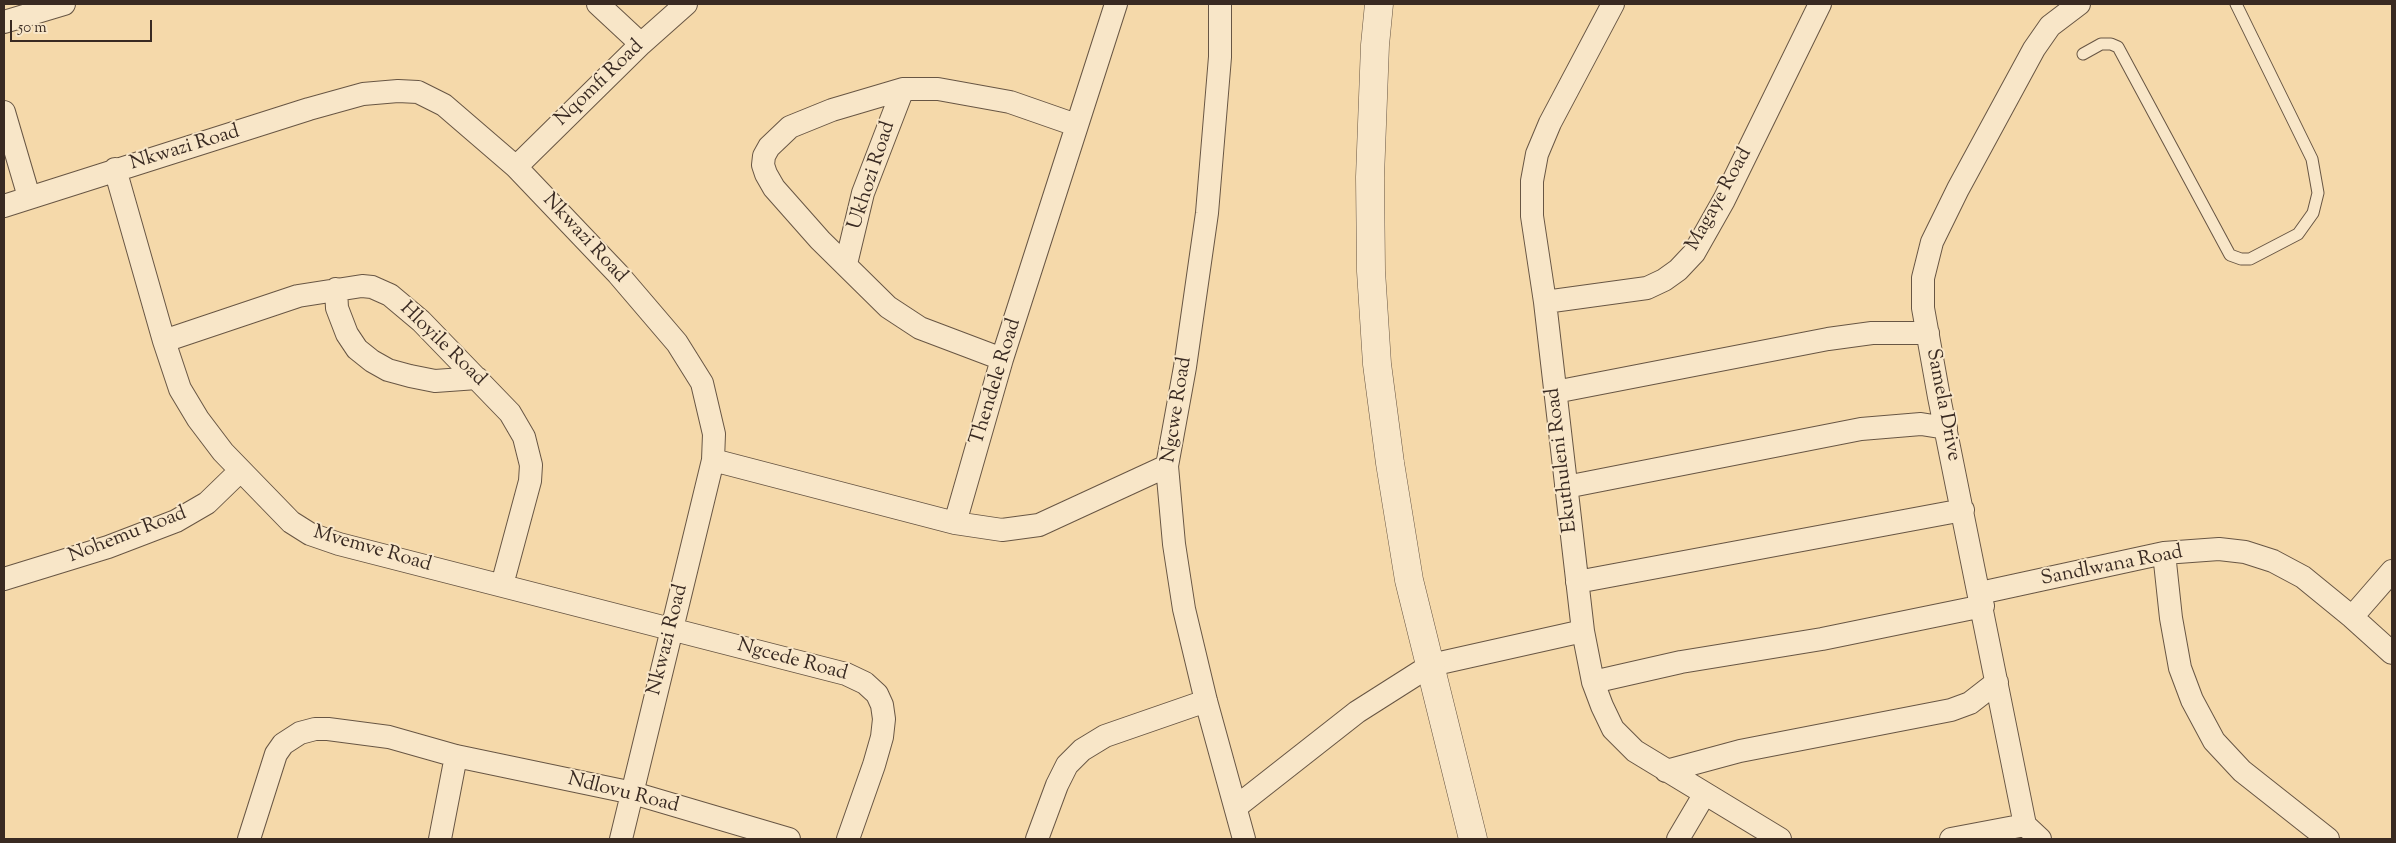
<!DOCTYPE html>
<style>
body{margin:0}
#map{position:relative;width:2396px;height:843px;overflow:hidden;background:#f5d9aa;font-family:"Sorts Mill Goudy",serif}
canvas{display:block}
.frame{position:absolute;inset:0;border:5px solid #392a22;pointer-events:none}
.scale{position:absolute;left:10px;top:20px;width:142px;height:22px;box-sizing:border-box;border:2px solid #392a22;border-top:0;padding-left:6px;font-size:15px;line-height:18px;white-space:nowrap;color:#392a22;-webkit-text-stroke:4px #f8e6c8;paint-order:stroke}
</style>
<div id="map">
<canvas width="2396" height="843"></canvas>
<div class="frame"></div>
<div class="scale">50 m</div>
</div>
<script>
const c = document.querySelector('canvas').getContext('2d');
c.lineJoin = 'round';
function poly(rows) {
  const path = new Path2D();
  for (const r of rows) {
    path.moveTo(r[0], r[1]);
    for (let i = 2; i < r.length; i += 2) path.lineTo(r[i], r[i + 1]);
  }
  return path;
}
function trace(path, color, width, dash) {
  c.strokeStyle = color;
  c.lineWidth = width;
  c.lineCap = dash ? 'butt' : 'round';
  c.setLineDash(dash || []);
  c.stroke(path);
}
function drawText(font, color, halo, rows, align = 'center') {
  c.font = font + ' "Sorts Mill Goudy",serif';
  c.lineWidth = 4;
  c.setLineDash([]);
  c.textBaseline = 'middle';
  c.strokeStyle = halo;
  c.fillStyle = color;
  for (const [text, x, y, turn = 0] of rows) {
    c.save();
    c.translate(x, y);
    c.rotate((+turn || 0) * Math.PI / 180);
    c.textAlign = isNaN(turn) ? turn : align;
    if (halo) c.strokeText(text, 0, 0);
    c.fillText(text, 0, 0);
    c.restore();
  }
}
const service = poly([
 [2083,54,2101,44,2111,44,2118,47,2230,255,2241,259,2250,259,2298,234,2313,213,2318,193,2312,159,2236,4]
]);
const minor = poly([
 [598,4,641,44],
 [1220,4,1220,57,1207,213,1185,367,1167,466,1174,544,1184,609,1206,701,1244,839],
 [1613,4,1550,123,1537,154,1532,181,1532,216,1545,302,1583,631,1593,682,1602,706,1613,729,1635,751,1780,839],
 [4,22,64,4],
 [4,112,29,197],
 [516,167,641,44,686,4],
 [115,169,164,341,180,389,198,419,223,452,291,522,310,534,339,544,846,674,865,683,877,694,882,705,884,719,882,737,874,765,848,839],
 [4,206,309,109,363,94,398,91,418,92,444,105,516,167,618,274,677,343,702,383,714,434,713,460,621,839],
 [846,264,863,193,903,89],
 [336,289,337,308,347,334,357,349,372,361,388,370,410,376,435,381,477,378],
 [1545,302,1647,288,1664,280,1678,270,1694,253,1724,200,1820,4],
 [164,341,298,296,362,286,372,287,390,295,421,321,510,413,524,437,531,465,530,481,502,585],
 [1002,359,920,328,888,307,820,240,774,188,766,174,763,165,764,156,769,147,790,127,832,110,903,89,938,89,1010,102,1076,125],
 [1555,392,1828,339,1872,333,1928,333],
 [713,460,955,523,1002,530,1039,525,1167,466],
 [1566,487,1861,429,1921,424,1946,428],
 [955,523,1002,359,1116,4],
 [2164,553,2171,618,2180,668,2192,700,2214,741,2242,771,2328,839],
 [4,579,108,547,176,521,207,503,240,471],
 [1577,582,1963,510],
 [1980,593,2164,553,2219,549,2245,552,2273,561,2303,577,2352,617,2392,653],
 [2352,617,2392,571],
 [1593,682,1681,662,1822,639,1983,606],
 [1666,771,1740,751,1951,710,1970,703,1997,682],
 [1236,807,1357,712,1431,665,1583,631],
 [249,839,276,754,283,744,300,733,315,729,328,729,389,737,456,756,633,793,789,839],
 [440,839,456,756],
 [1037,839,1057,785,1067,765,1082,750,1105,736,1206,701],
 [1678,839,1704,795],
 [1951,839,2025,825],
 [2040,839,2025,825,1939,397,1923,308,1923,278,1932,242,1958,189,2034,49,2050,26,2079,4]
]);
const tertiary = poly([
 [1379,4,1375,45,1370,177,1371,271,1377,364,1390,463,1409,580,1473,839]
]);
const streetNames = [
 ["Nqomfi Road",600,84,-44],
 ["Nkwazi Road",185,149,-17],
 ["Ukhozi Road",873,176,-72],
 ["Magaye Road",1720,200,-61],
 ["Nkwazi Road",584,239,47],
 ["Hloyile Road",442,345,44],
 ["Thendele Road",997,382,-73],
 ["Samela Drive",1942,405,79],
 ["Ngcwe Road",1178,410,-81],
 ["Ekuthuleni Road",1563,460,-97],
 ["Nohemu Road",128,536,-21],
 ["Mvemve Road",372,550,16],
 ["Sandlwana Road",2112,567,-11],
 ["Nkwazi Road",669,640,-76],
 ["Ngcede Road",792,661,15],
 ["Ndlovu Road",623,794,14]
];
trace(service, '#685644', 13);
trace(minor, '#685644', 24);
trace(tertiary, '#685644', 29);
trace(service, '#f8e6c8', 11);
trace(minor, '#f8e6c8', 22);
trace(tertiary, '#f8e6c8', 28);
drawText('20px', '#392a22', '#f8e6c8', streetNames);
</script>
